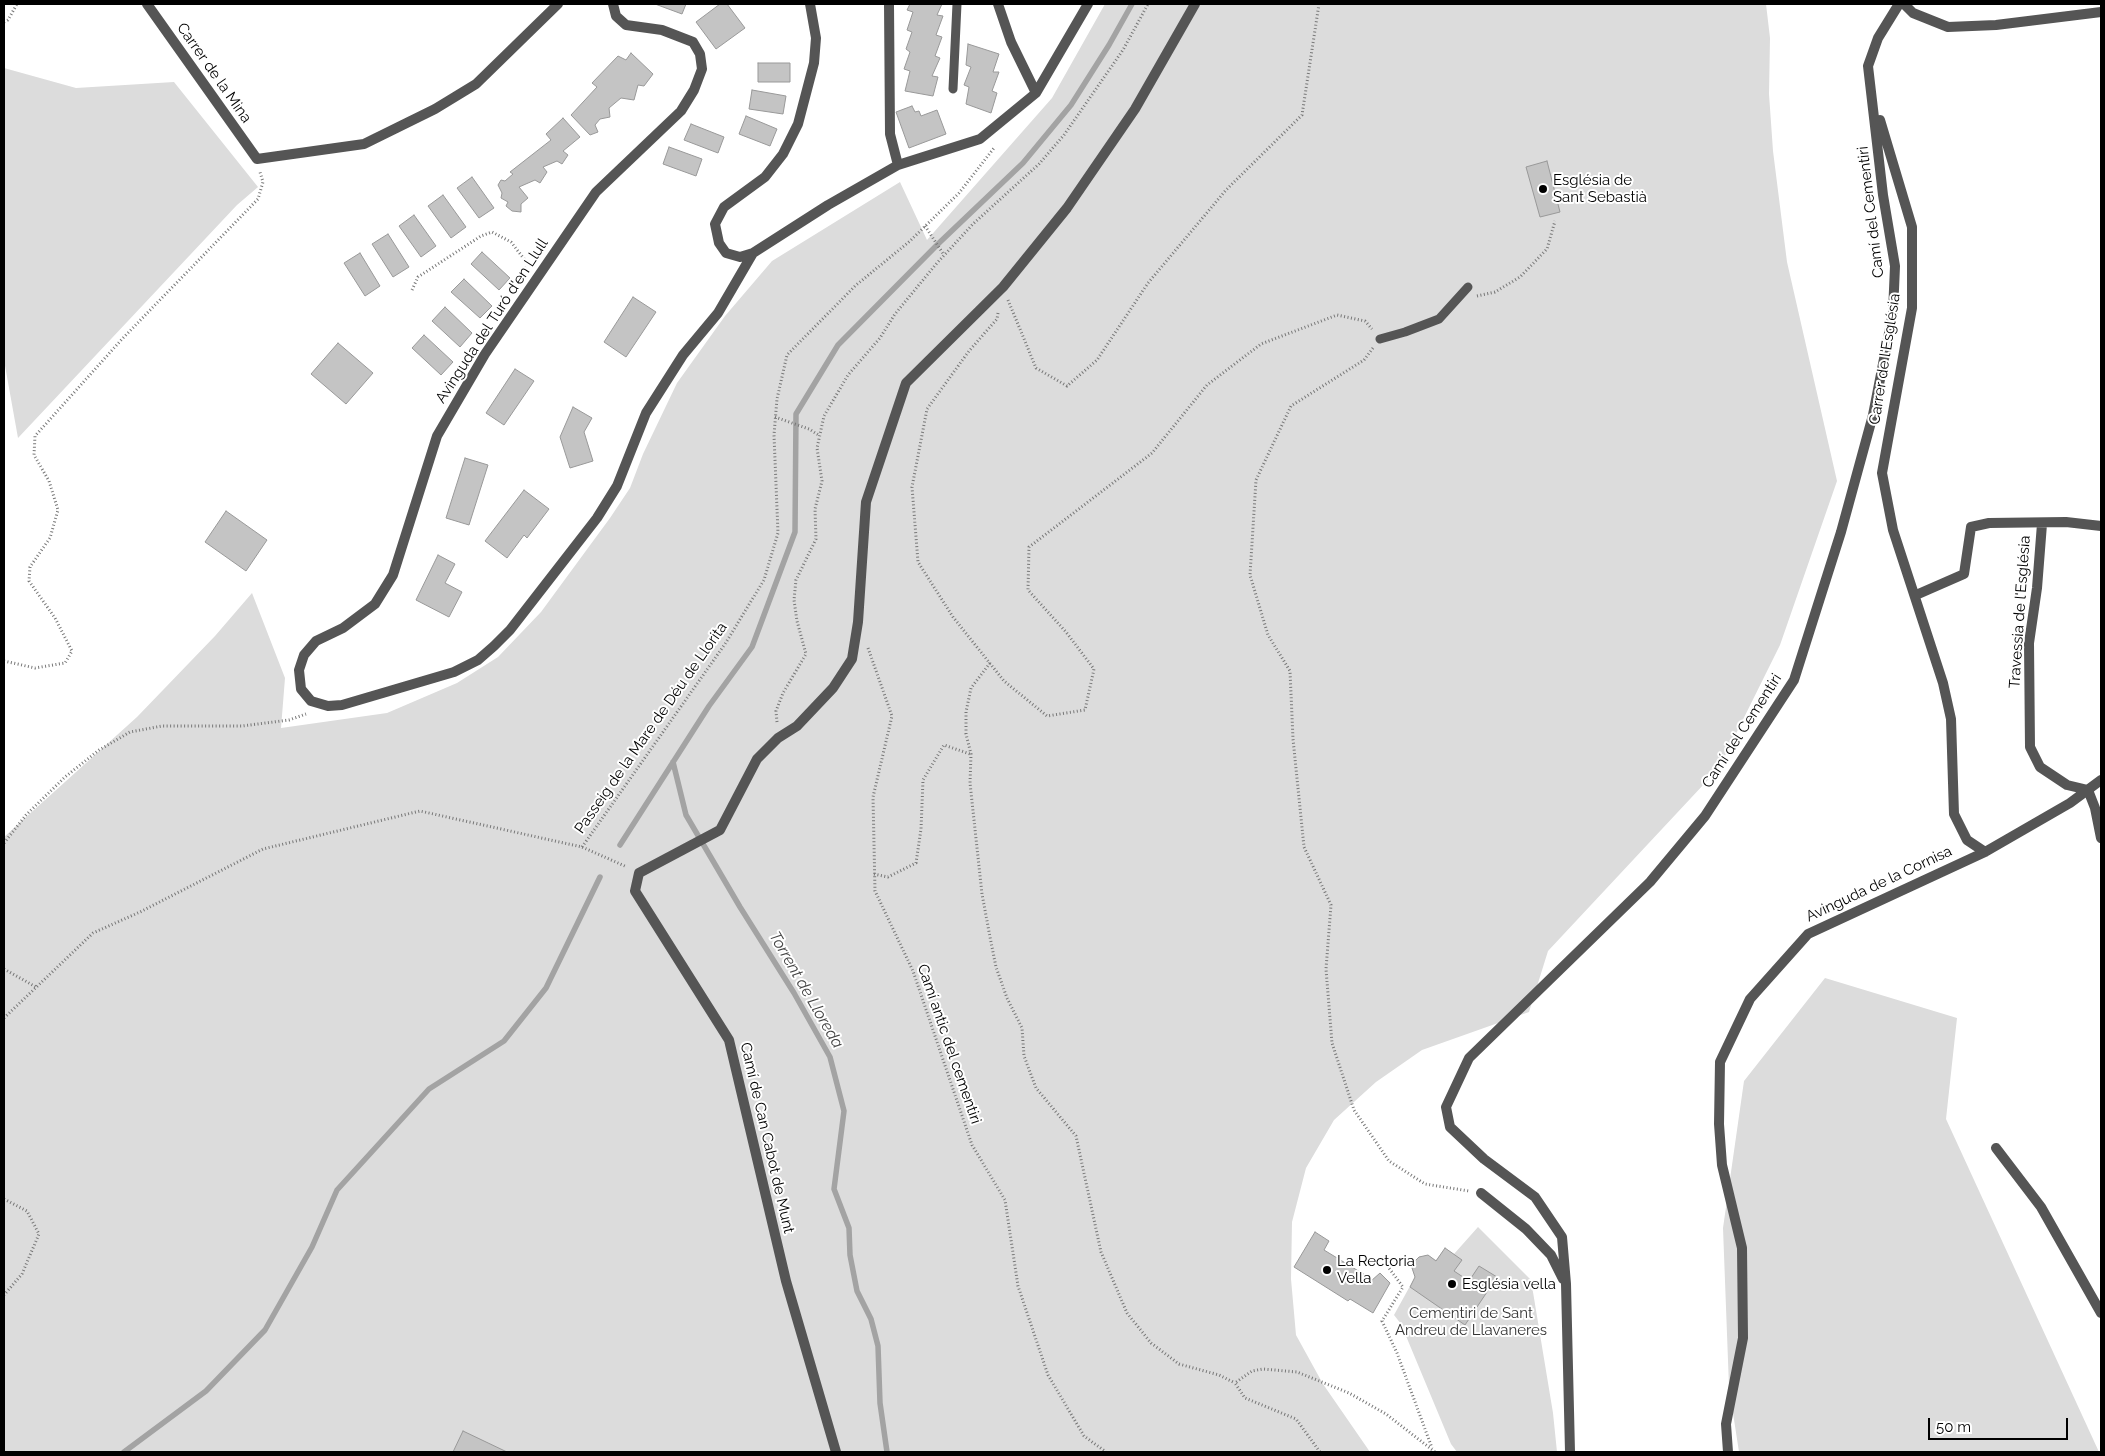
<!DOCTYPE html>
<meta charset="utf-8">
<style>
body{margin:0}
#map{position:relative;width:2105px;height:1456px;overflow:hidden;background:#fff;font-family:Raleway,sans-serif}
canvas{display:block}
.frame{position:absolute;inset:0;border:5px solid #000;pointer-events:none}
.scale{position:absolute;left:1928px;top:1418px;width:140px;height:22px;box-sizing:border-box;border:2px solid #000;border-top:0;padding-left:6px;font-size:15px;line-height:18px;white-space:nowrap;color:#000;-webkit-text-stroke:4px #fff;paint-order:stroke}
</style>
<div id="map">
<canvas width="2105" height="1456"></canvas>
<div class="frame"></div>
<div class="scale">50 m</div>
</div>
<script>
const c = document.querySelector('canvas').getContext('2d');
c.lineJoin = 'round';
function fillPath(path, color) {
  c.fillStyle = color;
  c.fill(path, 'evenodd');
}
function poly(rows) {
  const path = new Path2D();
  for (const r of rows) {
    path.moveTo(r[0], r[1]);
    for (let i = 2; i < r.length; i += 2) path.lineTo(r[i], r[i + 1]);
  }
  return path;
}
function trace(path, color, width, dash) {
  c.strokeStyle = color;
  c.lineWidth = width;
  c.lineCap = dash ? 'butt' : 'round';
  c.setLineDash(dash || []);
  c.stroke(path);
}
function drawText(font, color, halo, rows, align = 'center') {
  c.font = font + ' Raleway,sans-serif';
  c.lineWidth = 4;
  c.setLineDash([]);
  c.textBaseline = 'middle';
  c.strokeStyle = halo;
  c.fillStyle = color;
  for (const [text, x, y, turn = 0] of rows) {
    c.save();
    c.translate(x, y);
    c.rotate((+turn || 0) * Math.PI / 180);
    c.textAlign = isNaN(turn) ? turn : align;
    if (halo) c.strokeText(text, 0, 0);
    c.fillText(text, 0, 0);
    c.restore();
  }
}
const green = poly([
 [1105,4,1766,4,1770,38,1769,94,1773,151,1787,262,1837,481,1780,645,1719,768,1548,951,1529,1012,1422,1050,1376,1082,1334,1120,1306,1168,1292,1222,1291,1279,1296,1335,1323,1384,1370,1452,4,1452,4,837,137,717,215,636,252,593,285,678,281,728,387,713,457,683,498,657,541,612,610,518,630,488,643,454,677,383,725,316,772,261,900,182,927,240,1052,98],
 [4,68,76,88,174,82,258,187,237,205,18,438,4,360],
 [1825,978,1957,1018,1946,1119,2099,1452,1739,1452,1729,1387,1723,1228,1744,1081],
 [1478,1227,1531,1280,1553,1413,1557,1452,1457,1452,1451,1444,1401,1324,1394,1315,1415,1277,1411,1265,1419,1257,1428,1255,1436,1260,1445,1248,1454,1254]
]);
const stream = poly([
 [673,762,686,815,740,907,794,993,830,1057,844,1111,834,1189,849,1228,850,1255,857,1291,871,1319,878,1346,880,1403,887,1452],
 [620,845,709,706,752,647,795,532,796,414,838,345,939,243,1023,163,1071,105,1109,45,1132,4],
 [124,1452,206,1391,265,1330,312,1247,337,1190,429,1089,504,1041,546,988,600,877]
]);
const building = poly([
 [655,4,686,4,682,14,655,4],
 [720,4,727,4,745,28,716,49,696,22,720,4],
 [910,4,942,4,937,15,943,16,936,35,942,37,935,56,940,58,932,76,938,77,933,96,905,91,910,71,904,69,910,52,906,49,912,32,907,30,913,12,907,10,910,4],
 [968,44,999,54,993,72,999,72,992,91,997,93,991,113,966,104,969,87,964,85,971,67,966,65,968,44],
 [631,53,653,74,644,86,638,85,634,100,621,98,609,108,610,117,600,119,595,125,598,132,590,135,571,115,597,87,592,83,618,56,626,60,631,53],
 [758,63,790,63,790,82,758,82,758,63],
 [752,90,786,96,783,114,749,109,752,90],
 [912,106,915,112,919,111,921,116,937,110,946,134,909,148,896,112,912,106],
 [746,116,777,129,770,146,739,134,746,116],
 [563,118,580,137,563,151,568,155,562,164,557,161,543,167,547,172,540,183,535,180,519,187,528,198,521,204,521,212,512,211,506,206,508,202,501,198,502,193,498,185,501,180,505,181,513,174,510,172,551,140,546,134,563,118],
 [691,124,724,137,718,153,684,140,691,124],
 [669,147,702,159,696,176,663,164,669,147],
 [1547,161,1560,212,1540,217,1526,167,1547,161],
 [472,177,494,208,479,218,457,188,472,177],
 [443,195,466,227,451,238,428,206,443,195],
 [414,215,436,246,421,257,399,226,414,215],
 [388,234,409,267,393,277,372,244,388,234],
 [482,252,510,278,499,290,471,264,482,252],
 [360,253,380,286,365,296,344,263,360,253],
 [464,279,492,306,480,318,451,292,464,279],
 [633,297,656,312,626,357,604,342,633,297],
 [445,307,472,333,460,347,432,321,445,307],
 [424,335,453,362,441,375,412,348,424,335],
 [338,343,373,373,346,404,311,374,338,343],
 [515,369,534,381,504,425,486,413,515,369],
 [573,407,592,418,584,432,593,461,570,468,560,437,573,407],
 [465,458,488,465,469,525,446,518,465,458],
 [524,490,549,509,527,538,524,535,507,558,485,541,524,490],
 [226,511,267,540,246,571,205,542,226,511],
 [438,555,455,564,445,583,462,592,449,617,416,600,438,555],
 [1315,1232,1329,1241,1324,1250,1365,1275,1371,1281,1380,1273,1390,1283,1373,1313,1350,1299,1348,1301,1294,1267,1315,1232],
 [1445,1248,1462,1260,1454,1271,1469,1281,1479,1266,1497,1277,1465,1325,1410,1287,1415,1277,1411,1265,1419,1257,1428,1255,1436,1261,1445,1248],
 [463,1431,507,1452,453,1452,463,1431]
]);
const path = poly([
 [4,22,8,20,17,4],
 [925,226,944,255],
 [412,290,418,277,481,236,492,232,511,242,528,264,526,267],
 [1477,296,1495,292,1520,277,1547,249,1555,221],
 [1008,300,1036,368,1067,386,1097,360,1148,283,1226,190,1302,115,1319,4],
 [998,313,997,319,969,351,927,409,912,487,918,562,953,617,1004,681,1047,716,1085,710,1094,669,1066,632,1028,590,1029,547,1152,453,1207,385,1261,344,1337,315,1365,321,1372,329],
 [1373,348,1364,360,1291,406,1256,480,1250,575,1268,635,1290,671,1293,739,1304,847,1331,905,1326,969,1332,1043,1354,1110,1389,1161,1425,1184,1469,1191],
 [775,417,809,429,820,436],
 [868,648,892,716,873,797,875,891,913,971,972,1145,1005,1200,1018,1286,1048,1375,1084,1436,1106,1452],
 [4,661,35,668,65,663,72,651,55,618,29,581,30,567,50,538,58,510,49,481,34,455,35,436,123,338,258,199,263,182,260,172],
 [990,663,971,688,966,712,966,734,971,754,970,783,982,894,990,937,996,967,1007,998,1022,1028,1024,1056,1036,1088,1076,1136,1101,1252,1127,1313,1151,1343,1179,1364,1219,1375,1235,1383],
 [777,722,776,711,783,693,806,654,797,621,794,600,796,580,816,539,815,509,822,481,817,448,824,416,848,375,880,338,895,314,937,263,973,224,1039,164,1064,135,1123,50,1148,4],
 [4,843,26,815,65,777,99,750,130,732,162,726,242,726,289,720,306,714],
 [582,847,725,644,764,580,778,533,774,435,777,399,787,355,855,286,910,241,959,193,994,148],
 [874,874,888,877,916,863,921,829,923,780,944,745,970,754],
 [4,969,36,987],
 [4,1018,93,933,140,912,263,849,420,811,582,847,627,867],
 [4,1199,27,1211,39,1234,22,1274,4,1295],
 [1383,1260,1403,1287,1382,1321,1397,1353,1432,1448],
 [1320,1452,1296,1419,1245,1398,1235,1383,1252,1371,1263,1369,1297,1372,1349,1393,1386,1414,1435,1452]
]);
const service = poly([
 [953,89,957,4],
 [1380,339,1405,332,1439,319,1468,287]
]);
const minor = poly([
 [147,4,257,159,364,144,435,109,476,84,558,4],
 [613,4,616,16,626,25,662,30,693,42,700,54,702,69,694,90,681,111,596,192,485,354,437,436,393,575,375,604,343,628,316,641,304,655,299,670,301,689,311,701,328,706,342,705,454,672,478,660,494,646,510,630,597,518,617,486,646,413,683,355,718,313,753,253],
 [810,4,816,38,814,63,798,124,783,154,765,177,724,207,715,224,719,243,726,253,740,257,753,253,828,205,898,165,980,139,1036,93,1088,4],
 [889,4,890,134,898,165],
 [998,4,1011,42,1036,93],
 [1904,4,1913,13,1948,27,1996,25,2101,12],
 [1880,120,1912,227,1912,308,1882,473,1893,530,1943,683,1951,719,1954,814,1967,840,1985,852],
 [2042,524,2037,588,2029,643,2030,747,2040,767,2067,785,2088,790,2095,808,2101,838],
 [1916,595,1964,574,1971,527,1989,523,2066,522,2101,526],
 [1996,1148,2041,1207,2101,1313],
 [1481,1193,1526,1229,1551,1255,1563,1279],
 [836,1452,786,1281,729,1040,635,891,639,873,720,830,757,759,778,738,797,726,833,688,852,659,858,622,866,502,906,383,1003,287,1067,208,1135,109,1195,4],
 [1570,1452,1566,1284,1562,1237,1535,1197,1484,1159,1450,1127,1446,1107,1469,1058,1650,882,1705,816,1794,680,1841,532,1873,415,1893,313,1895,266,1883,195,1868,66,1878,38,1899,4],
 [1728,1452,1726,1424,1743,1338,1742,1248,1722,1165,1719,1124,1720,1062,1750,999,1808,934,1985,852,2070,803,2101,780]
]);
const markers = [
 [1543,189,5,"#000"],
 [1327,1270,5,"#000"],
 [1452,1284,5,"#000"]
];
const streetNames = [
 ["Carrer de la Mina",214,73,55],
 ["Camí del Cementiri",1871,212,-97],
 ["Avinguda del Turó d'en Llull",492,321,-57],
 ["Carrer de l'Església",1885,359,-81],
 ["Travessia de l'Església",2020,612,-86],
 ["Passeig de la Mare de Déu de Llorita",651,728,-55],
 ["Camí del Cementiri",1742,731,-57],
 ["Avinguda de la Cornisa",1879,884,-25],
 ["Camí antic del cementiri",949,1044,71],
 ["Camí de Can Cabot de Munt",767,1138,77]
];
const poiNames = [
 ["Església de",1553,180],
 ["Sant Sebastià",1553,197],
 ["La Rectoria",1337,1261],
 ["Vella",1337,1278],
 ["Església vella",1462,1284]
];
const parkNames = [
 ["Cementiri de Sant",1471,1313],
 ["Andreu de Llavaneres",1471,1330]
];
const waterNames = [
 ["Torrent de Lloreda",806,990,60]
];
fillPath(green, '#dcdcdc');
trace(stream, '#a3a3a3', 5.5);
fillPath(building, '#c4c4c4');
trace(building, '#999', 1);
trace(path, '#777', 3, [1, 2.5]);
trace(service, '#555', 9);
trace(minor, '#555', 10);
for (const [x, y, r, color] of markers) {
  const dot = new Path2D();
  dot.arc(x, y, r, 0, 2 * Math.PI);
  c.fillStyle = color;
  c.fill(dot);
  trace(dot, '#fff', 2);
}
drawText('15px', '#000', '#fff', streetNames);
drawText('15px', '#000', '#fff', poiNames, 'left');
drawText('15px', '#333', '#fff', parkNames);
drawText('italic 16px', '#444', '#fff', waterNames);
</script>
